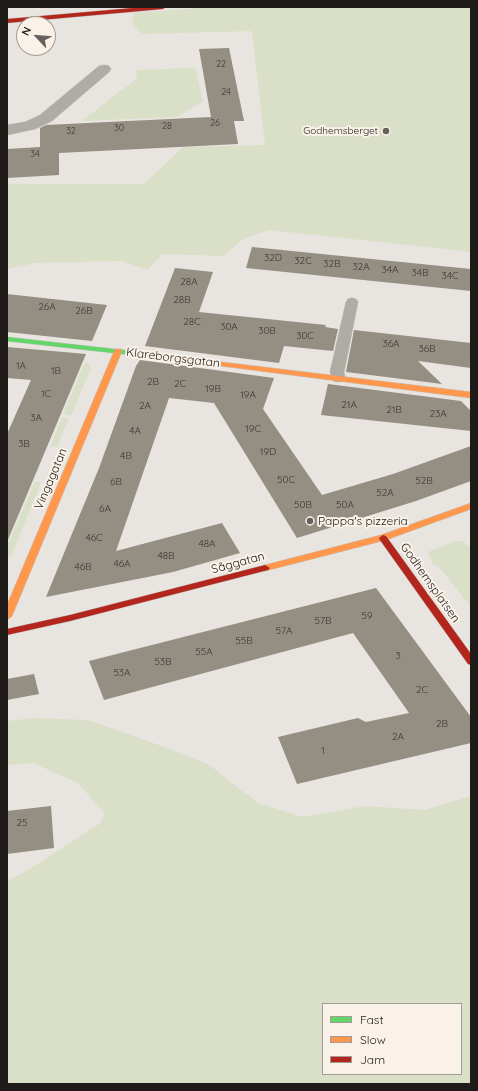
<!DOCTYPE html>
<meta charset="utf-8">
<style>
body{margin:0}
#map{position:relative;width:478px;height:1091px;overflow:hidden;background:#e8e4df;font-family:Quicksand,sans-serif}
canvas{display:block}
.frame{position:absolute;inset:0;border:8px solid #1e1b18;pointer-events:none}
.legend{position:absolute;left:322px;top:1003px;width:140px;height:72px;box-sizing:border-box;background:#faf2e8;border:1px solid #a29c95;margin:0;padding:5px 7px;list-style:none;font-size:12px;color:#1e1b18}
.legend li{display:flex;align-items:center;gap:8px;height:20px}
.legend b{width:20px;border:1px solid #a29c95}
.north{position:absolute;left:16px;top:16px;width:40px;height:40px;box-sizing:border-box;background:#faf2e8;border:1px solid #a29c95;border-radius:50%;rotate:296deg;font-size:11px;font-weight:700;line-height:16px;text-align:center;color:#1e1b18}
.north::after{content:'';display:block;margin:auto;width:14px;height:18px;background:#65615e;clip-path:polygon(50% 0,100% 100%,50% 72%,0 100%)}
</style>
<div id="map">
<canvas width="478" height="1091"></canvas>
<div class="frame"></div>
<ul class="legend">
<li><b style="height:5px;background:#63d668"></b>Fast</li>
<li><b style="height:5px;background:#ff974d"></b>Slow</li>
<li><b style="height:5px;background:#b3261e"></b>Jam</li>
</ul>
<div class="north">N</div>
</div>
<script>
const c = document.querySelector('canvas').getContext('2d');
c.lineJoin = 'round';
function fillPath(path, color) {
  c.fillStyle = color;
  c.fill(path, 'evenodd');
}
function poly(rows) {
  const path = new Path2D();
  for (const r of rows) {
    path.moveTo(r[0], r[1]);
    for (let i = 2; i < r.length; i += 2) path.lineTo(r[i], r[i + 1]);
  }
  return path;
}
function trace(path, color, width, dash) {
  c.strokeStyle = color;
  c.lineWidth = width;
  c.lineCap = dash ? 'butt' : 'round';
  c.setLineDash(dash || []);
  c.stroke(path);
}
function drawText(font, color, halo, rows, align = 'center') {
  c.font = font + ' Quicksand,sans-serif';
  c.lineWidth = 4;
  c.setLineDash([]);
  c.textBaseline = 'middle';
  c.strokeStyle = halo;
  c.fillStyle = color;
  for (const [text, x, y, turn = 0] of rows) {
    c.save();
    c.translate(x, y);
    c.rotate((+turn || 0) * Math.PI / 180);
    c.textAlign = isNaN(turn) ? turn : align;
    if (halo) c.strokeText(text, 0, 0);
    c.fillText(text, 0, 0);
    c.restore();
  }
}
const green = poly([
 [213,7,471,7,471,252,269,230,243,239,224,256,162,254,148,270,122,261,35,263,7,269,7,184,144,184,183,147,265,145,252,31,143,34,132,24,134,13],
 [195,68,203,101,177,117,82,121,137,78,136,70],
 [85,362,88,363,91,368,71,415,63,414],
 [62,418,69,418,57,447,50,447],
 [35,482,41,482,11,557,7,556,7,546],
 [455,541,462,541,471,548,471,607,439,567,433,564,428,552],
 [34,718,88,720,156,744,208,764,258,803,303,817,364,806,425,810,471,796,471,1084,7,1084,7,881,25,872,99,824,105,814,78,783,33,763,7,765,7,721],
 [323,1004,461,1004,461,1074,323,1074]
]);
const building = poly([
 [229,48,244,121,234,121,238,144,59,153,59,175,7,178,7,149,40,147,40,128,46,125,211,117,199,49],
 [252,247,471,269,471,291,246,268],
 [175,268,213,272,199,312,326,325,325,327,338,329,333,351,284,346,279,363,145,346],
 [7,294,107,305,92,341,7,332],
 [354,330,471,343,471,368,418,361,442,384,346,372],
 [7,347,86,354,7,542,7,434,31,380,7,378],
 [140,360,274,378,263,409,322,495,393,474,471,446,471,481,416,501,297,538,214,403,169,398,116,551,222,523,240,553,173,572,46,597,99,468,136,366],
 [328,384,461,401,471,411,471,431,321,415],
 [376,588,471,717,471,743,297,784,278,737,358,718,366,722,409,713,353,633,104,700,89,661],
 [34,674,39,694,7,700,7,679],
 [51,806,54,848,7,854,7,811]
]);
const lane = poly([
 [352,298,356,299,358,302,344,372,345,378,343,381,338,382,333,381,330,372,346,302,348,299,352,298]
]);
const street = poly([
 [104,65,109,66,111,69,109,72,52,121,35,129,7,135,7,125,25,122,40,115,99,66,104,65]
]);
const fast = poly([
 [7,337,158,354,162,356,158,358,7,341,7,337]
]);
const slow = poly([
 [115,349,121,349,122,351,12,616,10,618,7,619,7,605,115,349],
 [155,354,471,392,471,398,158,358,154,356,155,354],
 [471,503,471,509,386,540,265,571,260,568,265,565,381,535,471,503]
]);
const jam = poly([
 [144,7,166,7,163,9,7,23,7,19,144,7],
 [383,535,386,536,471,654,471,665,468,664,380,540,379,538,383,535],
 [265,565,270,568,268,570,70,621,7,635,7,629,70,615,265,565]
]);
const markers = [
 [386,131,4,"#65615e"],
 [310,521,4,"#65615e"]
];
const farNumbernames = [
 ["22",221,64],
 ["24",226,92],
 ["26",215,123],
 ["28",167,126],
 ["30",119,128],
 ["32",71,131],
 ["34",35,154]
];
const farPoinames = [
 ["Godhemsberget",378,131]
];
const numberNames = [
 ["32D",273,258],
 ["32C",303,261],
 ["32B",332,264],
 ["32A",361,267],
 ["34A",390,270],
 ["34B",420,273],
 ["34C",450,276],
 ["28A",189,282],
 ["28B",182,300],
 ["26A",47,307],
 ["26B",84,311],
 ["28C",192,322],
 ["30A",229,327],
 ["30B",267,331],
 ["30C",305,336],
 ["36A",391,344],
 ["36B",427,349],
 ["1A",21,366],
 ["1B",56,371],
 ["2B",153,382],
 ["2C",180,384],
 ["19B",213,389],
 ["1C",46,394],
 ["19A",248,395],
 ["21A",349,405],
 ["2A",145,406],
 ["21B",394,410],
 ["23A",438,414],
 ["3A",36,418],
 ["19C",253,429],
 ["4A",135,431],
 ["3B",24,444],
 ["19D",268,452],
 ["4B",126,456],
 ["50C",286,480],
 ["52B",424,481],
 ["6B",116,482],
 ["52A",385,493],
 ["50B",303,505],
 ["50A",345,505],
 ["6A",105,509],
 ["46C",94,538],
 ["48A",207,544],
 ["48B",166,556],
 ["46A",122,564],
 ["46B",83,567],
 ["59",367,616],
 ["57B",323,621],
 ["57A",284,631],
 ["55B",244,641],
 ["55A",204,652],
 ["3",398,656],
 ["53B",163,662],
 ["53A",122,673],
 ["2C",422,690],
 ["2B",442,724],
 ["2A",398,737],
 ["1",323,751],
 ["25",22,823]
];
const streetNames = [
 ["Klareborgsgatan",173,358,7],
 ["Vingagatan",51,479,-67],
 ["Såggatan",238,563,-15],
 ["Godhemsplatsen",430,583,55]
];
const poiNames = [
 ["Pappa's pizzeria",318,521]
];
fillPath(green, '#d9e0c7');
fillPath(building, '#948e83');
trace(lane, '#c3c0bc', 1);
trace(street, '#c3c0bc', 1);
trace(fast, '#c3c0bc', 1);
trace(slow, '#c3c0bc', 1);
trace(jam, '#c3c0bc', 1);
fillPath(lane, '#afaca5');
fillPath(street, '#afaca5');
fillPath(fast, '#63d668');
fillPath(slow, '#ff974d');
fillPath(jam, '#b3261e');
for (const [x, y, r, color] of markers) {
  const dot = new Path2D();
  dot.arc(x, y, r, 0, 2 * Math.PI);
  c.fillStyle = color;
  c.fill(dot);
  trace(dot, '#faf2e8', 1.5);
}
drawText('9px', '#3c3833', null, farNumbernames);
drawText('10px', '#1e1b18', '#faf2e8', farPoinames, 'right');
drawText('10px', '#3c3833', null, numberNames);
drawText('12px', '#1e1b18', '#faf2e8', streetNames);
drawText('12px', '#1e1b18', '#faf2e8', poiNames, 'left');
</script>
